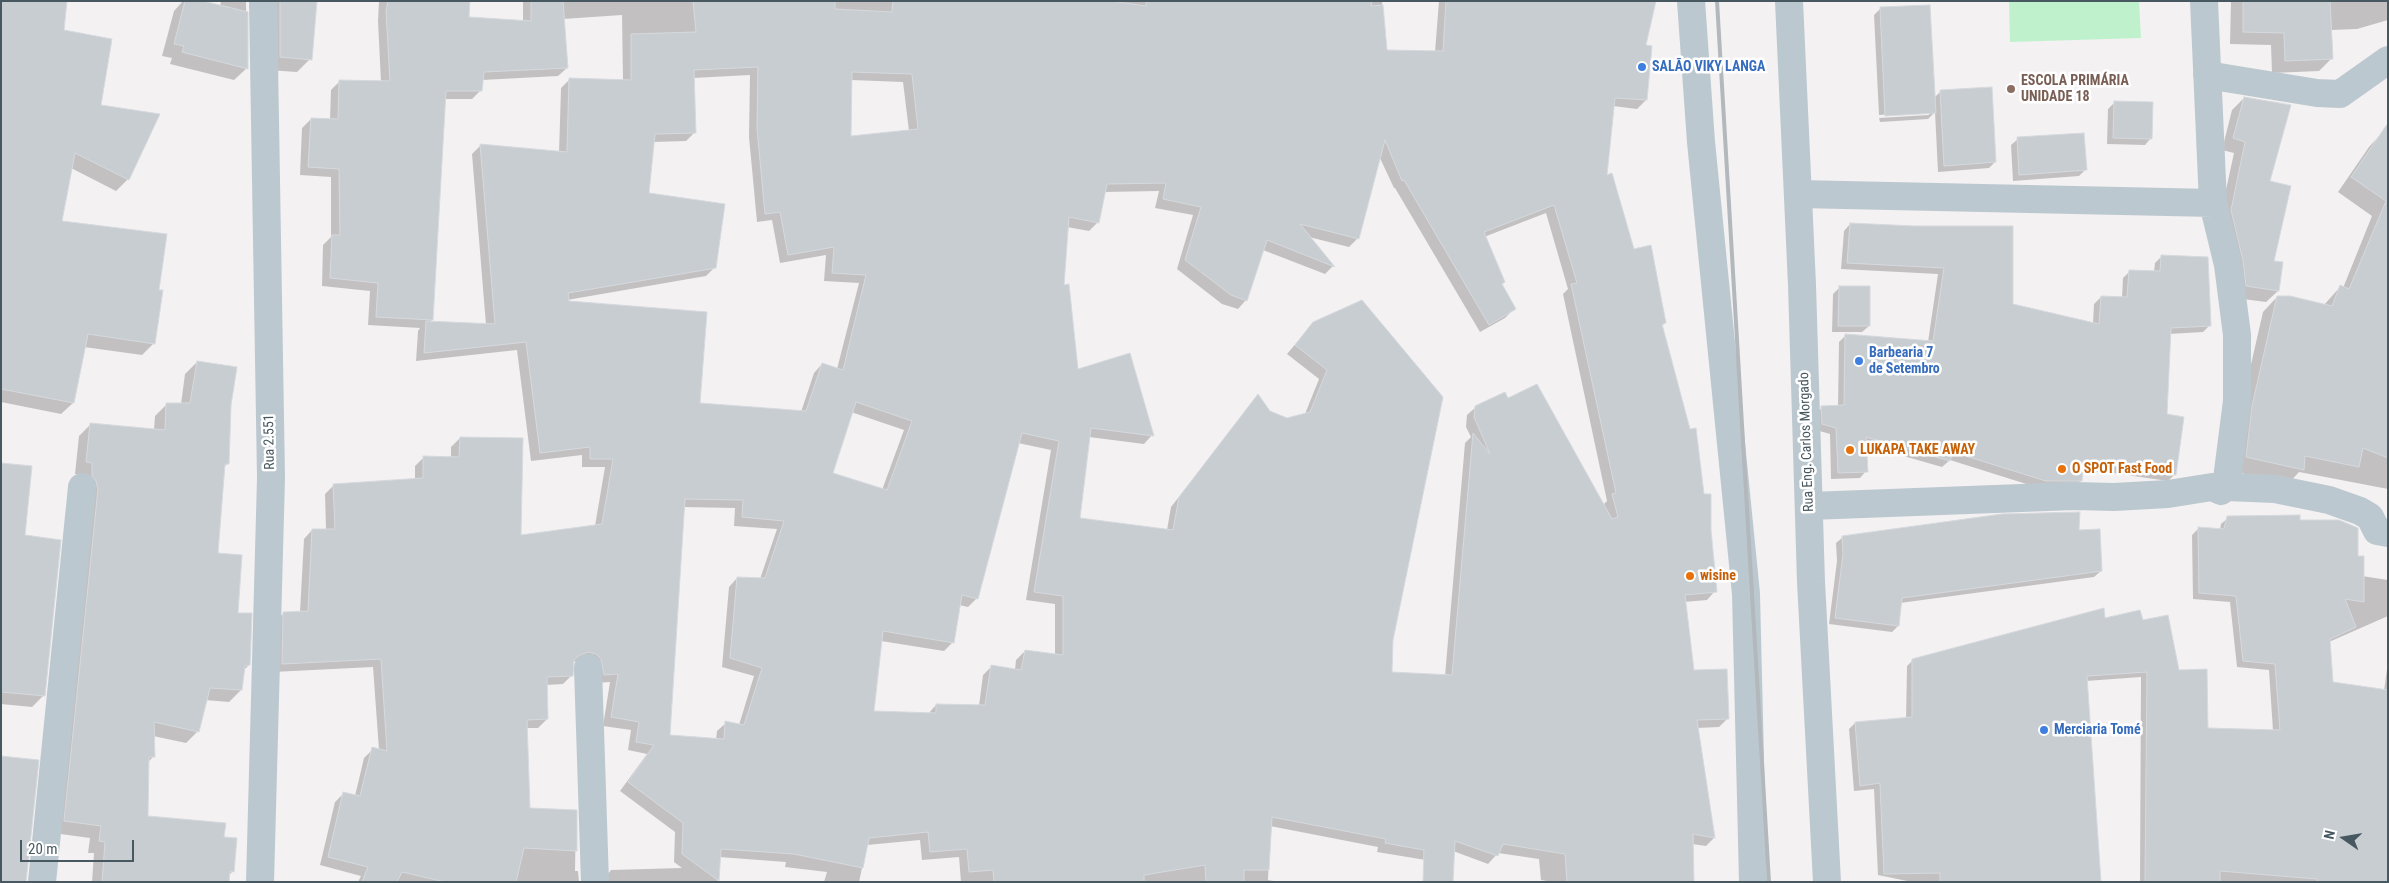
<!DOCTYPE html>
<meta charset="utf-8">
<style>
body{margin:0}
#map{position:relative;width:2389px;height:883px;overflow:hidden;background:#f4f1f2;font-family:"Roboto Condensed",sans-serif}
canvas{display:block}
.frame{position:absolute;inset:0;border:2px solid #485860;pointer-events:none}
.north{position:absolute;left:2319px;top:813px;width:50px;height:50px;-webkit-text-stroke:4px #fff;paint-order:stroke;rotate:283deg;font-size:14px;font-weight:700;line-height:20px;text-align:center;color:#485860}
.north::after{content:'';display:block;margin:auto;width:18px;height:22px;background:#485860;clip-path:polygon(50% 0,100% 100%,50% 72%,0 100%)}
.scale{position:absolute;left:20px;top:840px;width:114px;height:22px;box-sizing:border-box;border:2px solid #485860;border-top:0;padding-left:6px;font-size:15px;line-height:18px;white-space:nowrap;color:#485860;-webkit-text-stroke:4px #fff;paint-order:stroke}
</style>
<div id="map">
<canvas width="2389" height="883"></canvas>
<div class="frame"></div>
<div class="north">N</div>
<div class="scale">20 m</div>
</div>
<script>
const c = document.querySelector('canvas').getContext('2d');
c.lineJoin = 'round';
function fillPath(path, color) {
  c.fillStyle = color;
  c.fill(path, 'evenodd');
}
function poly(rows) {
  const path = new Path2D();
  for (const r of rows) {
    path.moveTo(r[0], r[1]);
    for (let i = 2; i < r.length; i += 2) path.lineTo(r[i], r[i + 1]);
  }
  return path;
}
function trace(path, color, width, dash) {
  c.strokeStyle = color;
  c.lineWidth = width;
  c.lineCap = dash ? 'butt' : 'round';
  c.setLineDash(dash || []);
  c.stroke(path);
}
function drawText(font, color, halo, rows, align = 'center') {
  c.font = font + ' "Roboto Condensed",sans-serif';
  c.lineWidth = 5;
  c.setLineDash([]);
  c.textBaseline = 'middle';
  c.strokeStyle = halo;
  c.fillStyle = color;
  for (const [text, x, y, turn = 0] of rows) {
    c.save();
    c.translate(x, y);
    c.rotate((+turn || 0) * Math.PI / 180);
    c.textAlign = isNaN(turn) ? turn : align;
    if (halo) c.strokeText(text, 0, 0);
    c.fillText(text, 0, 0);
    c.restore();
  }
}
const green = poly([
 [2009,1,2139,1,2141,38,2010,42]
]);
const shadow = poly([
 [1,1,63,31,99,106,128,179,116,191,71,168,60,223,158,291,154,343,142,355,84,347,73,403,61,414,1,402],
 [183,1,198,1,220,7,221,1,246,1,247,68,234,80,170,64,172,58,162,56,174,11],
 [259,1,316,1,310,59,297,72,267,70],
 [379,1,469,1,468,18,523,22,523,1,1382,1,1386,51,1435,52,1439,1,1654,1,1644,46,1646,100,1637,109,1613,106,1606,177,1633,250,1665,323,1662,326,1710,530,1715,591,1707,600,1684,602,1693,671,1728,718,1719,727,1697,728,1714,838,1706,846,1692,844,1693,882,1552,882,1541,880,1539,859,1498,853,1488,864,1453,851,1444,863,1377,852,1378,847,1270,826,1268,880,1279,882,961,882,959,857,922,860,920,840,867,845,859,882,824,882,827,872,785,867,786,862,719,857,717,882,602,882,611,870,682,868,674,862,675,832,620,791,647,754,628,750,631,730,603,726,610,682,596,683,578,661,573,662,571,676,563,684,546,685,547,719,538,728,526,728,529,809,576,811,575,871,578,871,579,882,358,882,361,876,320,865,335,802,344,793,355,796,364,758,373,749,379,750,373,667,273,672,275,621,284,613,300,612,304,539,312,530,326,530,325,494,334,485,415,480,415,466,424,457,451,458,451,447,460,438,520,537,595,526,605,467,582,467,582,455,531,461,517,350,416,361,418,331,420,328,368,325,370,291,322,286,323,245,331,237,331,177,300,175,302,128,311,119,330,120,331,90,339,82,381,82,378,21],
 [622,15,623,81,570,79,561,88,559,153,481,145,472,154,486,325,429,322,432,320,444,99,472,99,481,90,482,80,558,76,567,68,563,19],
 [750,75,749,137,757,222,772,220,780,263,826,255,824,281,859,283,837,369,822,364,814,373,801,412,699,404,567,300,706,276,715,267,647,194,653,142,686,141,695,132,693,78],
 [851,80,903,82,909,131,850,137],
 [1379,156,1394,188,1395,188,1480,332,1505,318,1514,309,1501,285,1484,237,1546,213,1568,289,1563,294,1607,501,1603,505,1507,400,1476,407,1467,415,1466,427,1471,437,1465,443,1445,676,1391,673,1393,614,1362,301,1313,323,1287,354,1319,379,1305,414,1286,419,1269,412,1258,396,1171,507,1167,530,1078,519,1089,437,1144,444,1152,435,1077,370,1062,286,1067,227,1089,231,1098,222,1104,192,1159,191,1155,208,1193,215,1177,269,1222,304,1238,309,1246,300,1263,250,1325,274,1333,266,1309,237,1349,247,1358,238],
 [851,412,904,430,882,490,831,474],
 [1018,443,1051,450,1026,600,1055,604,1055,655,1025,651,1016,660,1015,670,992,666,983,675,979,706,936,705,928,714,873,712,881,641,944,651,953,642,959,605,968,607,977,598],
 [683,507,735,508,734,526,777,529,760,579,737,578,729,587,722,667,754,676,739,725,726,723,717,731,716,740,669,737],
 [2231,1,2388,1,2388,20,2357,29,2331,30,2332,58,2319,71,2272,73,2271,45,2230,44],
 [1881,8,1934,98,1941,91,1995,162,1989,168,1938,172,1935,112,1928,119,1880,122,1879,118,1929,115,1929,112,1879,115,1874,15],
 [2244,98,2268,182,2273,262,2278,291,2266,302,2235,298,2219,222,2234,153,2222,150,2232,110],
 [2114,103,2151,138,2145,145,2107,144,2108,109],
 [2383,132,2388,136,2388,489,2299,472,2288,484,2232,471,2238,421,2263,312,2277,297,2324,305,2340,287,2343,288,2372,216,2338,192,2369,147],
 [2018,139,2085,170,2079,176,2013,181,2011,145],
 [1850,224,1914,228,2011,305,2093,323,2094,304,2101,297,2122,298,2123,278,2130,271,2154,272,2155,263,2162,256,2210,325,2203,332,2169,334,2166,415,2175,474,2168,481,2106,472,2081,472,2081,480,2074,487,2039,488,1950,460,1942,467,1865,445,1866,471,1860,478,1831,479,1830,434,1816,430,1815,414,1822,408,1838,407,1839,342,1846,335,1928,342,1938,274,1841,269,1844,231],
 [1840,287,1869,326,1862,332,1832,332,1833,294],
 [197,362,230,405,228,463,223,468,216,554,237,615,249,665,243,671,241,690,229,702,205,700,198,731,186,743,153,736,153,757,147,763,147,817,223,838,233,871,228,876,228,882,92,882,94,853,88,853,90,838,53,833,81,474,75,474,79,436,90,425,154,430,155,416,167,404,181,404,185,374],
 [1,464,23,536,44,695,32,707,1,704],
 [2228,518,2298,522,2357,557,2362,576,2388,580,2388,616,2329,642,2332,683,2384,691,2388,662,2388,882,2140,882,2141,677,2086,681,2100,882,1912,882,1878,875,1874,789,1854,791,1849,729,1855,723,1906,719,1907,666,1913,660,2103,619,2142,622,2178,671,2207,729,2273,731,2269,670,2237,667,2230,602,2193,599,2192,535,2199,528,2220,530,2221,524],
 [2078,531,2101,571,2094,577,1900,603,1898,626,1892,632,1829,624,1837,561,1836,543,1843,537]
]);
const building = poly([
 [1,1,67,1,64,30,112,39,101,105,160,114,129,180,75,153,62,221,167,234,159,290,163,290,155,344,88,334,74,403,1,389,1,1],
 [185,1,203,1,248,12,248,69,182,52,184,46,174,44,185,1],
 [280,1,317,1,312,60,280,57,280,1],
 [388,1,470,1,469,17,531,21,531,1,563,1,568,68,484,72,482,91,446,91,433,320,376,317,378,283,330,278,332,235,340,235,339,169,308,167,311,118,338,119,339,80,390,81,386,11,388,1],
 [693,1,835,1,835,9,892,12,893,1,1111,1,1146,6,1146,1,1372,1,1371,6,1383,5,1387,50,1443,51,1446,1,1656,1,1646,45,1652,46,1647,100,1615,98,1607,175,1612,173,1634,249,1651,245,1666,323,1662,324,1690,429,1696,428,1704,494,1711,494,1711,530,1717,592,1685,595,1694,670,1727,669,1729,719,1697,720,1715,838,1693,834,1694,882,1567,882,1565,854,1503,844,1498,856,1455,841,1453,882,1423,882,1424,850,1385,843,1386,839,1272,817,1269,870,1244,870,1244,882,1206,882,1205,865,1144,875,1144,882,994,882,993,870,969,872,967,849,930,852,928,832,869,838,863,868,794,854,721,849,719,881,682,854,683,823,628,782,654,745,636,742,639,722,611,717,618,674,604,675,601,659,596,654,588,652,580,655,574,660,573,676,547,677,548,719,527,720,530,808,577,810,577,851,524,848,516,882,445,882,402,872,397,882,362,882,368,867,328,857,343,792,360,796,372,747,387,751,381,659,282,664,283,612,308,611,312,529,335,529,333,484,423,478,423,456,459,457,460,437,523,438,521,535,602,524,613,459,590,459,590,447,540,453,526,342,424,353,426,321,495,324,480,144,567,152,569,78,631,80,631,34,696,32,693,1],
 [758,67,757,128,765,214,780,212,788,255,834,247,832,273,866,275,843,370,822,363,806,411,700,403,707,312,569,301,568,293,716,268,725,204,649,193,655,134,696,133,694,70,758,67],
 [852,72,912,74,918,129,851,136,852,72],
 [1385,140,1402,181,1404,180,1489,325,1516,309,1502,284,1505,282,1484,232,1554,205,1577,283,1571,284,1616,493,1612,494,1618,517,1612,519,1537,384,1508,398,1505,392,1475,406,1474,417,1490,454,1473,433,1452,675,1392,672,1393,640,1443,397,1362,300,1313,322,1295,345,1327,370,1310,412,1287,418,1270,411,1258,394,1179,497,1173,530,1080,518,1091,428,1154,436,1130,353,1078,369,1069,284,1064,285,1069,217,1099,223,1107,184,1166,183,1163,199,1201,207,1185,260,1231,295,1247,301,1267,240,1335,267,1300,224,1359,239,1385,140],
 [856,402,912,421,887,490,833,473,856,402],
 [1022,433,1059,441,1034,592,1063,596,1063,655,1025,650,1021,670,991,665,985,705,936,704,936,713,874,711,883,631,954,643,962,595,978,599,1022,433],
 [685,499,743,500,742,517,784,521,765,578,737,577,730,658,762,668,744,725,725,721,724,739,670,735,685,499],
 [2243,1,2330,1,2333,59,2285,61,2284,33,2243,32,2243,1],
 [1930,5,1936,113,1885,116,1880,7,1930,5],
 [1992,87,1996,162,1944,166,1940,90,1992,87],
 [2244,97,2291,105,2270,181,2291,186,2274,261,2283,262,2279,291,2246,286,2243,261,2231,210,2245,142,2233,138,2244,97],
 [2114,101,2153,102,2152,139,2113,138,2114,101],
 [2388,123,2388,458,2363,448,2359,467,2305,456,2304,470,2246,457,2252,406,2277,296,2290,296,2332,306,2340,285,2349,289,2386,201,2351,177,2388,123],
 [2084,133,2087,170,2019,175,2017,137,2084,133],
 [1850,223,1914,226,2013,226,2013,304,2099,324,2101,296,2127,297,2129,270,2160,271,2161,255,2208,257,2211,326,2171,328,2167,414,2184,417,2176,475,2113,466,2083,465,2082,481,2046,481,1953,452,1950,461,1866,437,1868,472,1838,473,1836,428,1822,424,1821,406,1844,405,1845,334,1933,341,1944,268,1847,263,1850,223],
 [1839,286,1870,286,1870,326,1838,326,1839,286],
 [197,361,237,367,231,405,229,464,225,464,218,553,242,555,238,613,252,613,250,665,245,666,242,690,210,688,199,732,154,722,155,757,149,757,148,816,226,823,224,837,237,838,234,872,230,871,229,882,102,882,105,842,99,841,101,826,64,821,98,489,96,481,92,476,92,463,86,462,90,423,165,430,166,403,190,403,197,361],
 [1,463,32,466,25,535,61,540,45,696,1,692,1,463],
 [2080,512,2079,530,2100,529,2102,571,1902,598,1899,626,1835,618,1843,554,1842,536,2002,514,2080,512],
 [2300,515,2300,520,2339,520,2358,528,2358,556,2364,556,2364,602,2345,599,2356,627,2330,639,2333,682,2388,690,2388,882,2317,882,2317,879,2220,871,2220,882,2145,882,2147,672,2087,676,2101,882,1940,882,1940,873,1884,874,1880,783,1860,786,1855,722,1912,717,1912,659,2104,608,2105,618,2140,610,2143,620,2168,615,2179,670,2207,669,2208,728,2280,730,2275,664,2243,661,2236,596,2199,593,2198,527,2224,529,2227,516,2300,515],
 [1,756,39,760,26,882,1,882,1,756]
]);
const minor = poly([
 [1691,1,1701,142,1746,594,1753,882],
 [2204,1,2213,203,2228,265,2237,335,2237,401,2226,487],
 [2207,75,2317,93,2340,94,2388,60],
 [1798,194,2213,203],
 [1810,506,2074,496,2114,497,2168,494,2212,487,2221,491,2226,487,2275,489,2329,500,2360,511,2370,517,2377,531,2388,533],
 [588,668,595,882],
 [42,882,82,487],
 [260,882,271,478,263,1]
]);
const tertiary = poly([
 [1789,1,1802,285,1811,582,1827,882]
]);
const rail = poly([
 [1717,1,1769,882]
]);
const markers = [
 [1642,67,5,"#3f7fe0"],
 [2011,89,5,"#8d6e63"],
 [1859,361,5,"#3f7fe0"],
 [1850,450,5,"#e8710a"],
 [2062,469,5,"#e8710a"],
 [1690,576,5,"#e8710a"],
 [2044,730,5,"#3f7fe0"]
];
const shopNames = [
 ["SALÃO VIKY LANGA",1652,67],
 ["Barbearia 7",1869,353],
 ["de Setembro",1869,369],
 ["Merciaria Tomé",2054,730]
];
const educationNames = [
 ["ESCOLA PRIMÁRIA",2021,81],
 ["UNIDADE 18",2021,97]
];
const streetNames = [
 ["Rua 2.551",270,442,-91],
 ["Rua Eng. Carlos Morgado",1807,442,-92]
];
const foodNames = [
 ["LUKAPA TAKE AWAY",1860,450],
 ["O SPOT Fast Food",2072,469],
 ["wisine",1700,576]
];
fillPath(green, '#bff2cc');
fillPath(shadow, '#0003');
fillPath(building, '#c8cdd1');
trace(building, '#d5d9dd', 1);
trace(minor, '#bcc8cf', 28);
trace(tertiary, '#bcc8cf', 28);
trace(rail, '#b3b8bc', 4);
for (const [x, y, r, color] of markers) {
  const dot = new Path2D();
  dot.arc(x, y, r, 0, 2 * Math.PI);
  c.fillStyle = color;
  c.fill(dot);
  trace(dot, '#fff', 2);
}
drawText('bold 14px', '#366cbe', '#fff', shopNames, 'left');
drawText('bold 14px', '#785e54', '#fff', educationNames, 'left');
drawText('14px', '#485860', '#fff', streetNames);
drawText('bold 14px', '#c56008', '#fff', foodNames, 'left');
</script>
